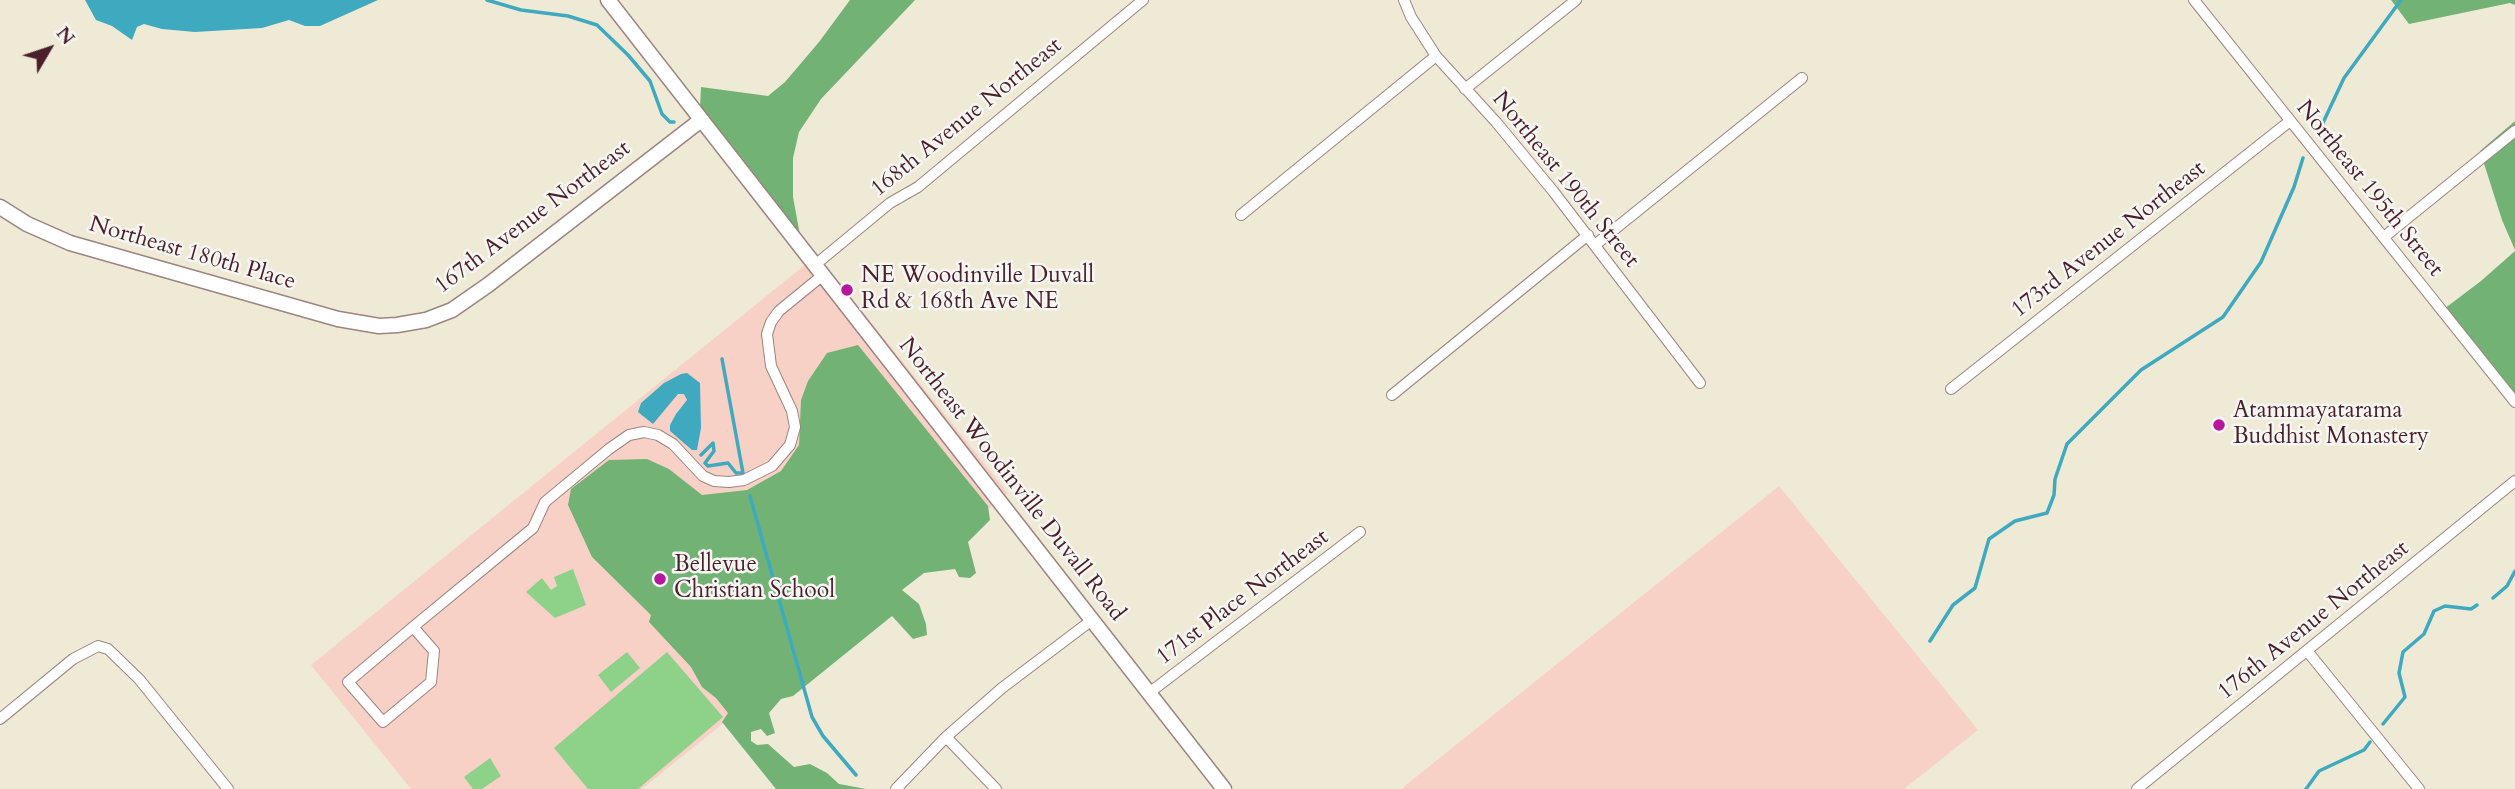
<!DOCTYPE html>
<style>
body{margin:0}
#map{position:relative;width:2515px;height:789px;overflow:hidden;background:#efead6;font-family:Cardo,serif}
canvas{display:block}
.north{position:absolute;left:14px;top:14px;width:70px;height:70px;-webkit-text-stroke:5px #f6f6f2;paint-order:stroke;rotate:51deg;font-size:19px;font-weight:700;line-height:28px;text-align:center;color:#4a1f2b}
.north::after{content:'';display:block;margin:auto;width:24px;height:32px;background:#4a1f2b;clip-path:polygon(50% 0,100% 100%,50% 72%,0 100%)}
</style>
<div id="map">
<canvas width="2515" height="789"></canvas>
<div class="north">N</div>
</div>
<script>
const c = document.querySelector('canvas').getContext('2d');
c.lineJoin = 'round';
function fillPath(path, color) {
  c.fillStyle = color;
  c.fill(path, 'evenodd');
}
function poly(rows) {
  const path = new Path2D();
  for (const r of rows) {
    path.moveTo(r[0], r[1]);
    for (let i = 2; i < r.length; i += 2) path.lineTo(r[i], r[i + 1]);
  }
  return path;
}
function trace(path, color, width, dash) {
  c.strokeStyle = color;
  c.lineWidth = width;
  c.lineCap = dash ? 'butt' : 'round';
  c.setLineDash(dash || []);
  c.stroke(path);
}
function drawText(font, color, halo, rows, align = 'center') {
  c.font = font + ' Cardo,serif';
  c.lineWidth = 5;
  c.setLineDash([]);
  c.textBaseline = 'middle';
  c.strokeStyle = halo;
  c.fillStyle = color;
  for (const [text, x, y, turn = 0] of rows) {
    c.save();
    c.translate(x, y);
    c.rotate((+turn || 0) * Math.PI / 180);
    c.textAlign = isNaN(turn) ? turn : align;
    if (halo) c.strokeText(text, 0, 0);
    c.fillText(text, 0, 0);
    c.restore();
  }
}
const built = poly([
 [817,255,1008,493,642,789,411,789,311,665],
 [1779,486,1978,730,1904,789,1401,789]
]);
const green = poly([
 [573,569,586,605,555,618,526,592,542,578,551,590,557,586,554,577],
 [627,652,640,668,611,692,598,675],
 [667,652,723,717,638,789,588,789,554,748],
 [490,758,501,776,482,789,473,789,464,777]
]);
const forest = poly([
 [850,0,915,0,821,99,799,132,793,158,793,197,800,235,700,108,701,87,768,96,785,82,819,42],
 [2391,0,2515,0,2515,5,2510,3,2409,24],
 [2515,121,2515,250,2502,220,2480,151],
 [2515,251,2515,393,2444,309,2481,281],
 [858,345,988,506,990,520,968,542,976,573,970,578,959,577,955,569,924,573,902,590,919,604,926,624,927,635,913,639,892,616,793,696,781,699,769,713,775,733,767,736,761,729,751,732,751,741,757,745,768,744,794,767,810,764,827,773,839,784,866,789,776,789,722,722,728,713,716,698,702,687,691,667,649,622,651,615,592,557,568,505,571,489,609,460,647,459,669,469,702,495,747,490,781,471,799,445,801,400,808,381,827,353]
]);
const water = poly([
 [85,0,378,0,320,26,305,26,289,20,262,28,195,32,162,29,144,24,137,27,132,40,112,26,96,20],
 [687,373,700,383,701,428,697,450,692,450,670,431,670,425,676,414,687,400,684,394,678,394,653,424,638,412,641,403,664,383,681,374]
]);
const stream = poly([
 [487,0,521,10,568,16,597,25,628,55,650,81,662,114,670,122,674,122],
 [2321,127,2344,78,2401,0],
 [701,455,713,443,714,451,705,463,708,466,728,463,736,473,743,473,722,359],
 [750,496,812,717,823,736,856,775],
 [2493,598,2507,586,2515,571],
 [1930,641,1953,605,1975,588,1989,539,2015,521,2047,513,2054,495,2055,479,2067,444,2141,370,2223,317,2261,262,2294,187,2303,158],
 [2383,724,2405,697,2399,673,2403,652,2424,634,2434,611,2445,606,2471,609,2477,605],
 [2306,789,2319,771,2364,750,2370,742]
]);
const street = poly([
 [1404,0,1411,17,1436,56,1496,122,1553,191,1700,383],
 [2194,0,2515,402],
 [1465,89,1576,0],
 [1241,215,1436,56],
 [2384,237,2515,131],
 [1595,245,1802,78],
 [815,265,890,203,918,187,1143,0],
 [1951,389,2290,121],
 [1392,395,1588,235],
 [413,627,434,651,431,682,383,722,348,682,413,627,533,528,545,502,609,449,629,435,644,432,658,435,673,444,703,476,714,481,729,482,744,480,772,466,790,445,795,427,792,411,771,366,767,334,771,322,779,311,823,275],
 [2308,652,2419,789],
 [1149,693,1360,532],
 [0,719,73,659,98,646,108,649,139,679,228,789],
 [946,737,996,789],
 [896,789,946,737,1002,688,1092,620],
 [2137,789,2515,481]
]);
const secondary = poly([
 [608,0,1224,789],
 [0,207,27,224,70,243,338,319,379,326,397,325,426,320,452,310,488,285,701,120]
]);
const markers = [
 [847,290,7,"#b5179e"],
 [2219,425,7,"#b5179e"],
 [660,579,7,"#b5179e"]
];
const streetNames = [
 ["168th Avenue Northeast",967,118,-39],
 ["Northeast 190th Street",1565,180,51],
 ["Northeast 195th Street",2369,189,51],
 ["167th Avenue Northeast",533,218,-37],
 ["173rd Avenue Northeast",2109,240,-38],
 ["Northeast 180th Place",192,254,16],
 ["Northeast Woodinville Duvall Road",1011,480,52],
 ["171st Place Northeast",1243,598,-37],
 ["176th Avenue Northeast",2314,621,-39]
];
const poiNames = [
 ["NE Woodinville Duvall",861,277],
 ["Rd & 168th Ave NE",861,303],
 ["Atammayatarama",2233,412],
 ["Buddhist Monastery",2233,438],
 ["Bellevue",674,566],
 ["Christian School",674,592]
];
fillPath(built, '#f7d1c6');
fillPath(green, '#8ed189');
fillPath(forest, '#72b375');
fillPath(water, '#3fa9bf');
trace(stream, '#3fa9bf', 3.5);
trace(street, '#9c8480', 12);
trace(secondary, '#9c8480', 17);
trace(street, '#fff', 10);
trace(secondary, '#fff', 14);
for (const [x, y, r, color] of markers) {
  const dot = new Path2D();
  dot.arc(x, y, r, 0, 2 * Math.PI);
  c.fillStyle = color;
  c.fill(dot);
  trace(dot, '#f6f6f2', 2.5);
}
drawText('23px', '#4a1f2b', '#f6f6f2', streetNames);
drawText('23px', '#4a1f2b', '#f6f6f2', poiNames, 'left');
</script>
